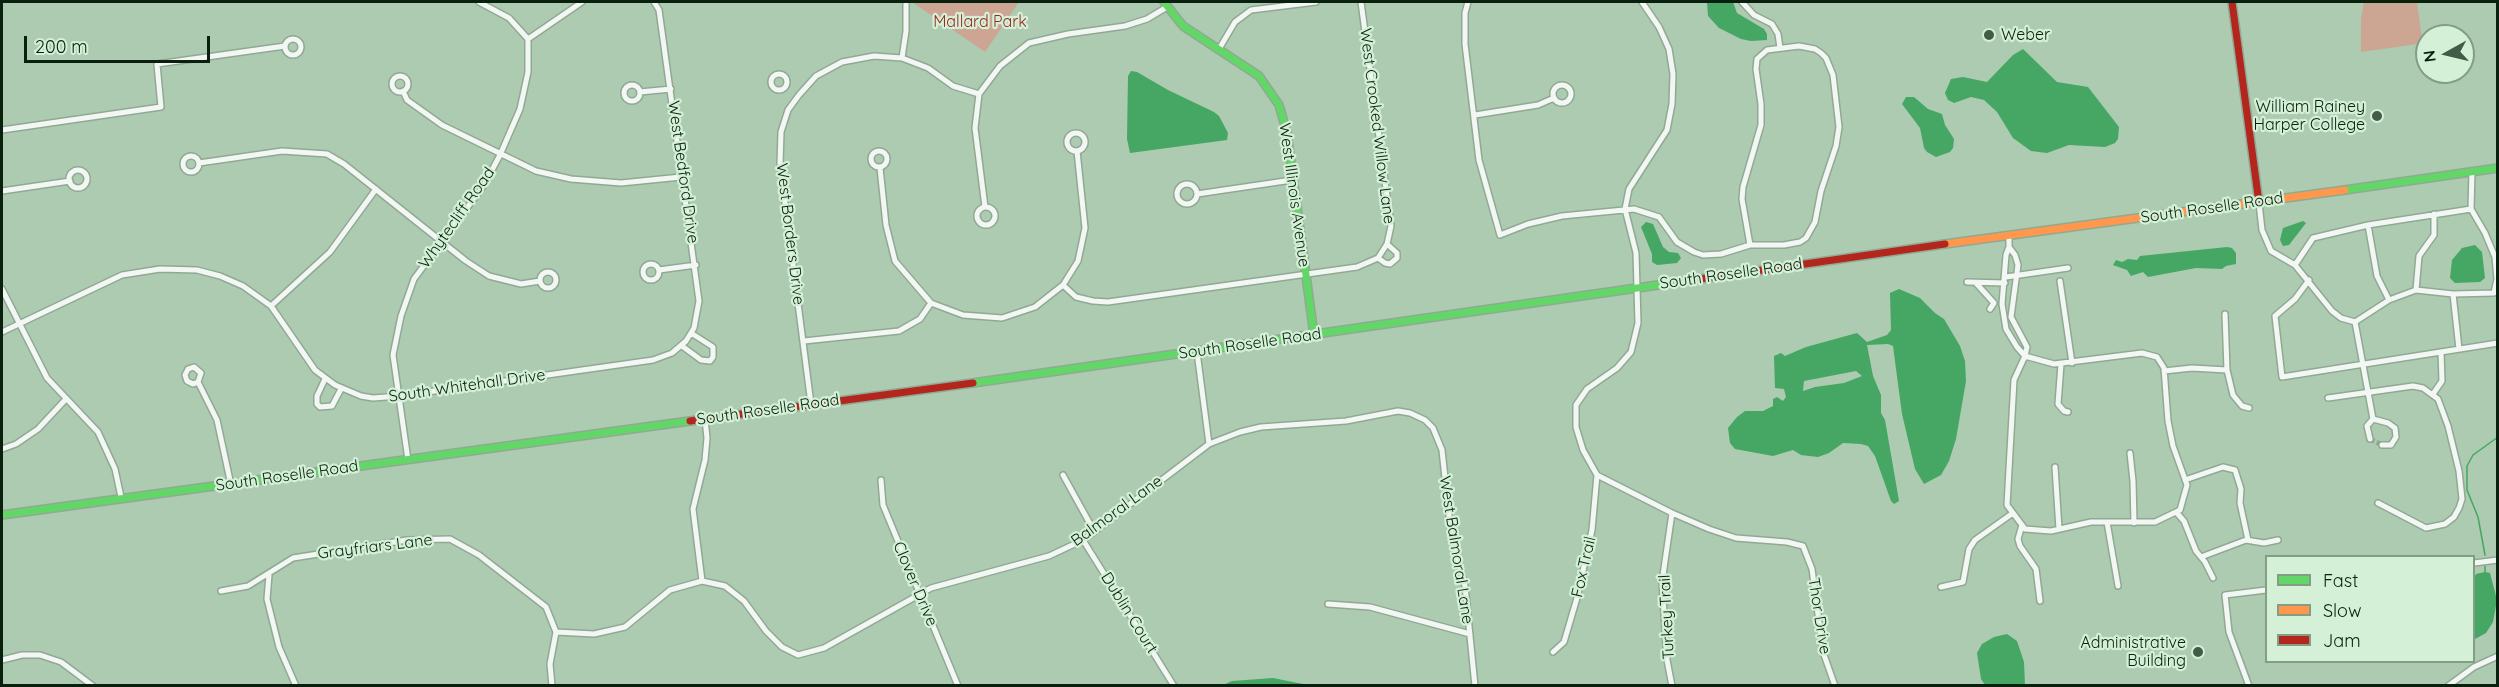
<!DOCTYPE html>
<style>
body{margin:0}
#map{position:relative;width:2499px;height:687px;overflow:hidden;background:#accbb0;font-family:Quicksand,sans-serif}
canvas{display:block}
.frame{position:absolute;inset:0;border:3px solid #09200e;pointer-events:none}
.legend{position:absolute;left:2265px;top:555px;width:210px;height:108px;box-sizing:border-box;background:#d4f0d7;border:2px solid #839d87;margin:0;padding:8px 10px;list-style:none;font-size:18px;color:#09200e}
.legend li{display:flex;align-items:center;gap:12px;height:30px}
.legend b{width:30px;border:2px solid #839d87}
.north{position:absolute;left:2415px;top:24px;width:60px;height:60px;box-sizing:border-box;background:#d4f0d7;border:2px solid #839d87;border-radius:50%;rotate:262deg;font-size:16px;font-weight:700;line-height:24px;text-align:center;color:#09200e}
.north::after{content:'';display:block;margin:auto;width:21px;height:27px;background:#425c47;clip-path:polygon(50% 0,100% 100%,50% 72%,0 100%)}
.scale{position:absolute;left:24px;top:36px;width:186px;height:27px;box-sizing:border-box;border:3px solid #09200e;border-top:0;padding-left:8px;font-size:18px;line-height:21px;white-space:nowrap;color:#09200e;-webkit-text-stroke:4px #d4f0d7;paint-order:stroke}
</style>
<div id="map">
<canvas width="2499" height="687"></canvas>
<div class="frame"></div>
<ul class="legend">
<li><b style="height:8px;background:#63d668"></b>Fast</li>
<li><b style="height:8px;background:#ff974d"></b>Slow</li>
<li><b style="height:8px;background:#b3261e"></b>Jam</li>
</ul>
<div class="north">N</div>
<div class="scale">200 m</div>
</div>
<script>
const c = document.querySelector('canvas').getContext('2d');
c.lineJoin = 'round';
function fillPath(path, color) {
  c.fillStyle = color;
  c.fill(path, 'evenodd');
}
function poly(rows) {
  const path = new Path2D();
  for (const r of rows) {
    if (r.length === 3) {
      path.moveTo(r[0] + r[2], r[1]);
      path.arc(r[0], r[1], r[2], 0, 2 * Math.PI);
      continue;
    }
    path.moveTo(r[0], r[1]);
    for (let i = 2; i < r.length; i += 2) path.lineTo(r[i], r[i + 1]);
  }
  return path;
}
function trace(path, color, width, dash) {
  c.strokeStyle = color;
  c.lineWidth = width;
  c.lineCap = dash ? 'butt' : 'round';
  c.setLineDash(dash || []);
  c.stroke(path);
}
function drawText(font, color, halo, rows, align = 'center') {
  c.font = font + ' Quicksand,sans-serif';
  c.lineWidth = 4.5;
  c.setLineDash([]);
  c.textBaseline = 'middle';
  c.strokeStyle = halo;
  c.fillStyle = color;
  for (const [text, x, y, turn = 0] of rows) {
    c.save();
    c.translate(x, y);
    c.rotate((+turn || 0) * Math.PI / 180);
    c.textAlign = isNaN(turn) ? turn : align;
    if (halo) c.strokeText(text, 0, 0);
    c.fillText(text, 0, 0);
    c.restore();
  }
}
const green = poly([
 [912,2,1019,2,985,52],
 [2364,2,2417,2,2422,39,2418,44,2361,52,2361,19]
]);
const water = poly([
 [1707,2,1733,2,1737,13,1764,29,1767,34,1767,40,1751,41,1741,39,1719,28,1708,16],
 [2023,49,2057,82,2088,87,2119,127,2118,139,2115,143,2105,147,2069,145,2047,153,2031,151,2013,138,1997,112,1984,100,1971,97,1954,103,1948,100,1945,93,1951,79,1963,77,1987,82,2013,55],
 [1131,71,1137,72,1168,90,1214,112,1219,116,1228,133,1227,140,1130,153,1127,139,1128,76],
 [1906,97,1914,97,1928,109,1942,114,1945,125,1954,139,1953,148,1950,152,1936,157,1927,152,1924,148,1920,128,1902,104],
 [2303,221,2306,223,2289,245,2283,246,2280,240,2283,228],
 [1646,222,1653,224,1663,247,1669,252,1678,253,1681,258,1677,263,1657,265,1652,262,1652,254,1641,227],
 [2475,245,2482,252,2485,278,2480,282,2455,283,2450,278,2452,260,2462,248],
 [2227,247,2232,248,2236,253,2236,264,2226,266,2222,269,2196,268,2148,277,2143,272,2131,276,2127,270,2113,265,2116,260,2122,262,2128,259,2137,260,2140,256],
 [1899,289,1920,298,1935,313,1944,319,1960,346,1965,361,1966,381,1956,439,1949,461,1941,475,1924,484,1915,469,1902,414,1893,346,1888,344,1867,345,1873,376,1881,395,1881,413,1885,420,1899,501,1894,504,1891,501,1875,456,1868,446,1861,444,1843,443,1829,453,1818,457,1801,455,1793,450,1773,456,1735,449,1730,443,1728,428,1737,417,1745,411,1763,411,1773,406,1773,399,1777,397,1783,401,1786,397,1784,389,1775,388,1774,356,1781,353,1785,356,1806,347,1857,333,1867,342,1887,335,1891,330,1890,293],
 [1856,371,1862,376,1844,383,1815,387,1803,391,1804,381],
 [2485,572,2490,573,2497,600,2493,622,2486,633,2475,639,2474,578,2476,574],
 [2007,634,2017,641,2024,662,2025,685,1985,685,1981,679,1977,653,1982,644,1994,637],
 [1273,678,1308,685,1223,685,1232,681]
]);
const stream = poly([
 [2485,555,2478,517,2467,490,2467,466,2473,455,2498,437],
 [2485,572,2485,566]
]);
const streetTunnel = poly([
 [2370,439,2382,445]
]);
const street = poly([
 [1468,2,1465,13,1465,44,1479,160,1500,235,1528,224,1562,216,1634,209,1659,217,1677,242,1694,252,1703,255,1721,254,1750,245,1784,245,1800,242,1806,238,1815,222,1821,191,1836,146,1839,127,1833,75,1826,58,1821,53,1815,49,1799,46,1767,50,1757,59,1756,69,1761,104,1761,125,1743,187,1742,199,1750,245],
 [1642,2,1659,27,1669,49,1673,74,1672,104,1667,130,1629,189,1625,209,1636,253,1638,323,1631,352,1617,368,1587,389,1576,405,1576,427,1583,450,1597,475,1672,513,1709,529,1736,538,1787,542,1803,546,1812,569,1823,652,1835,686],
 [1742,2,1754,15,1772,24,1778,34,1780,48],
 [293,47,8],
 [528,39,582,2],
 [1219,49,1235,22,1251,10,1316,2],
 [902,58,906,31,906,2],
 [779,82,8],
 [400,84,8],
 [632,93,8],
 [1562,94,9],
 [403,91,407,100,442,125,536,171,571,179,621,183,681,177],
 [640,92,671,89],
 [979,94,1000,66,1029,43,1068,34,1125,26,1147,19,1167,7],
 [1475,115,1538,105,1554,98],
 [2,130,161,107,157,64,285,46],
 [1076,142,9],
 [879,159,8],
 [191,164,8],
 [199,163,282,151,327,154,344,164,466,261,489,276,521,284,540,281],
 [880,168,886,225,895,261,931,303,963,315,1002,318,1035,307,1063,285,1078,261,1085,228,1077,151],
 [78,179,9],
 [1187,194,10],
 [2,191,70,181],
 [1197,194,1292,180],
 [2259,203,2262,230,2271,251,2295,265,2332,311,2341,318,2355,322,2389,300,2416,290,2453,294,2494,293,2497,279,2495,257,2485,233,2471,209,2472,171],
 [986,216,9],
 [2368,225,2377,276,2389,300],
 [2009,235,2009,247,2006,255,2002,304,2006,329,2017,347,2025,356,2027,347,2011,317,2018,265,2015,255,2009,247],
 [1378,258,1385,263,1390,264,1397,258,1397,253,1387,244],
 [651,272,8],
 [2295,265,2313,238,2368,225,2471,209],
 [659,270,696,265],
 [548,280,8],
 [2006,277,2068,268],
 [2309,280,2295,299,2275,316,2282,377,2498,343],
 [2060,281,2072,363],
 [1967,282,2005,283],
 [1976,283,1994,303,1990,309],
 [1063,285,1076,297,1093,301,1108,302,1357,267,1378,258,1387,244,1391,226,1361,2],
 [2,289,47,378,98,432,115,469,121,497],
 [2416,290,2419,256,2434,235,2434,214],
 [2453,294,2459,349],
 [271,306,330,252,376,189],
 [2355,322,2373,419,2367,426,2370,439],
 [2,332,122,275,160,269,197,270,220,276,243,286,271,306,315,370,335,385,361,396,373,398,399,396,653,360,672,353,686,341,694,328,699,301,659,10,654,2],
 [804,341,899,331,920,319,931,303],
 [682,346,701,360,710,361,713,357,713,347,691,333],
 [1197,352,1209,444],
 [2142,353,2157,357,2164,368,2168,421,2173,446,2187,485,2180,510,2155,522,2091,522,2051,531,2025,529,2007,505,2014,380,2025,356,2054,364,2142,353],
 [2061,364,2058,404,2064,411,2068,412],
 [2227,370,2233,395,2242,406,2249,408],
 [2164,371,2192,368,2227,370,2225,314],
 [325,379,317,396,317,404,320,407,332,406,341,389],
 [198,382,193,384,187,381,185,375,188,369,194,367,201,373,198,382,217,420,231,485],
 [2433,394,2442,381,2441,352],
 [2328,398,2413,386,2423,388,2438,399,2448,426,2459,471,2462,499,2459,508,2454,517,2445,524,2426,528,2378,503],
 [811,404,780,164,781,132,788,110,799,95,816,76,842,62,874,56,902,58,928,68,953,86,979,94,975,128,985,207],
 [2373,419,2388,423,2395,428,2396,437,2391,445,2382,445],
 [2,449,16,444,38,429,66,399],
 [2130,453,2133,481,2134,523],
 [408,460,393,355,401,316,414,279,484,185,500,155,520,109,528,72,528,39,509,18,479,2],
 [2055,467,2059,529],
 [1063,475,1094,531],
 [881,480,883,505,958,686],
 [2185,480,2223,467,2235,470,2241,489,2240,503,2248,540],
 [2176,512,2184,521,2196,551,2205,562,2213,578],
 [1672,513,1662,582,1667,660,1672,686],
 [2107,522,2118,586],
 [2022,525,2018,539,2020,546,2036,569,2040,601],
 [1083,540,1174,686],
 [2201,557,2246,540,2264,543,2278,540],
 [2474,563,2498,560],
 [269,575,267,599,279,647,296,686],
 [702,581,693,509,705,460,707,438,705,419],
 [1941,587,1963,582,1969,549,1975,540,2013,513],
 [221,591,248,586,293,558,407,540,450,539,479,555,546,607,556,632],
 [1328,604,1370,607,1470,634],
 [556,632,594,634,625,627,670,590,702,581,725,586,744,601,766,631,782,647,798,655,824,648,931,588,1049,556,1083,540,1209,444,1240,432,1261,427,1346,421,1398,411,1410,413,1425,420,1433,428,1442,450,1451,534,1465,586,1475,686],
 [1553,652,1564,642,1577,598,1592,530,1597,475],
 [2,660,22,655,40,655,61,662,93,686],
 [552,686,550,664,556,632],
 [2249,686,2229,632,2225,595,2266,590],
 [2448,686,2474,667,2498,656]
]);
const fast = poly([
 [1164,2,1183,26,1259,76,1279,105,1287,133,1314,335],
 [2345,190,2498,168],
 [973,383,1700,279],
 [2,515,690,421]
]);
const slow = poly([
 [1945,244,2345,190]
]);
const jam = poly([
 [2232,2,2259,203],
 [1700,279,1945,244],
 [690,421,973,383]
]);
const markers = [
 [1989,35,6,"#425c47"],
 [2377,116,6,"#425c47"],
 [2198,652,6,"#425c47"]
];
const parkNames = [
 ["Mallard Park",980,22]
];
const poiNames = [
 ["Weber",2001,35,"left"],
 ["William Rainey",2365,107],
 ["Harper College",2365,125],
 ["Administrative",2186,643],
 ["Building",2186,661]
];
const streetNames = [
 ["West Crooked Willow Lane",1377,126,83],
 ["West Bedford Drive",683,172,82],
 ["West Illinois Avenue",1294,195,82],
 ["South Roselle Road",2212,208,-8],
 ["Whytecliff Road",457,218,-55],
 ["West Borders Drive",790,234,83],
 ["South Roselle Road",1731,274,-8],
 ["South Roselle Road",1250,344,-8],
 ["South Whitehall Drive",467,386,-8],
 ["South Roselle Road",768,410,-8],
 ["South Roselle Road",287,476,-8],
 ["Balmoral Lane",1117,511,-36],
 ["Grayfriars Lane",375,547,-7],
 ["West Balmoral Lane",1456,550,81],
 ["Fox Trail",1584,567,-77],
 ["Clover Drive",915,584,67],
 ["Dublin Court",1129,613,58],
 ["Thor Drive",1819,616,81],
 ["Turkey Trail",1667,617,-93]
];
fillPath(green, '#cca693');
fillPath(water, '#45a763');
trace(stream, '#45a763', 1.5);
trace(streetTunnel, '#8ba990', 5, [5, 2.5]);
trace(street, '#91a994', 8);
trace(fast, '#91a994', 10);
trace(slow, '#91a994', 10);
trace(jam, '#91a994', 10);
trace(street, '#f3f7f3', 5);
trace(fast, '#63d668', 7);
trace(slow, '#ff974d', 7);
trace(jam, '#b3261e', 7);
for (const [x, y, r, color] of markers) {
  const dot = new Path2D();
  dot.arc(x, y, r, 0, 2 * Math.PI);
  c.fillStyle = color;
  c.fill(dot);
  trace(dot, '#d4f0d7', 2);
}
drawText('16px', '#9b2820', '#d4f0d7', parkNames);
drawText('16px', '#09200e', '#d4f0d7', poiNames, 'right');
drawText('16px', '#09200e', '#d4f0d7', streetNames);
</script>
